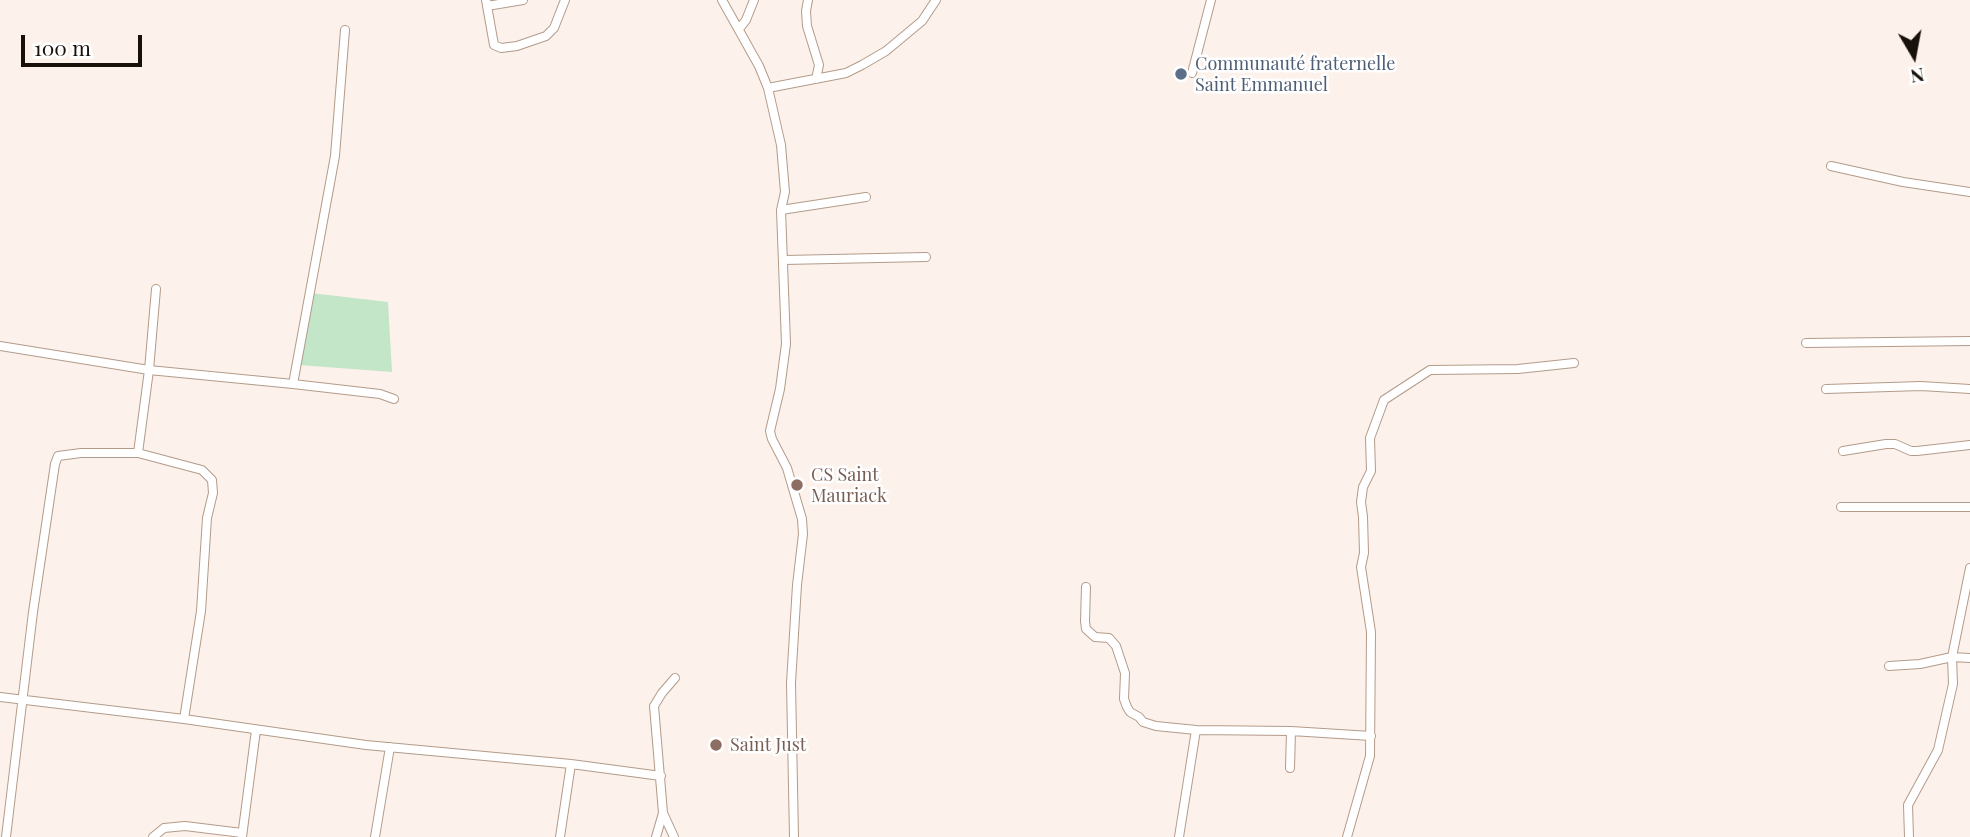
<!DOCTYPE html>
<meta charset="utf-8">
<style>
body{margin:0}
#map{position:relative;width:1970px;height:837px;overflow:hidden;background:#fcf2eb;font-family:"Playfair Display",serif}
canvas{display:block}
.north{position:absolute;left:1879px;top:21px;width:70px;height:70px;-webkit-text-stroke:5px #fff;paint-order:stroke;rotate:170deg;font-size:19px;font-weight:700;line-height:28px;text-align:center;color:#18100a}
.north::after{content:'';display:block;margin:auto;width:24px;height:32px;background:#18100a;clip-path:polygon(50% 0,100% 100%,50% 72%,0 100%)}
.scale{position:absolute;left:21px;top:35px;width:121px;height:32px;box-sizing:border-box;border:4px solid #18100a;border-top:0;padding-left:9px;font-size:21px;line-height:24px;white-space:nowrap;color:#18100a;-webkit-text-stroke:5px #fff;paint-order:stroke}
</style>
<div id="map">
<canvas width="1970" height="837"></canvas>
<div class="north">N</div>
<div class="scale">100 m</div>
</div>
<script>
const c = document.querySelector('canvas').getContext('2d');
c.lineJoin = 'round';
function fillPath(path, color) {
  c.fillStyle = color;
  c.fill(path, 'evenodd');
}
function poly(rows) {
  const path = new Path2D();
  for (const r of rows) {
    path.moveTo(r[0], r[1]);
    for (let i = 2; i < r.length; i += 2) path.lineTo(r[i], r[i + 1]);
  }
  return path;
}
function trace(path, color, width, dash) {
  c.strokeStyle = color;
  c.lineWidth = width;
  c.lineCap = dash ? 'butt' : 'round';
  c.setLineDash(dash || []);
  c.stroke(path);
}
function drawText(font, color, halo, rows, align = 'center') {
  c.font = font + ' "Playfair Display",serif';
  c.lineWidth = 5;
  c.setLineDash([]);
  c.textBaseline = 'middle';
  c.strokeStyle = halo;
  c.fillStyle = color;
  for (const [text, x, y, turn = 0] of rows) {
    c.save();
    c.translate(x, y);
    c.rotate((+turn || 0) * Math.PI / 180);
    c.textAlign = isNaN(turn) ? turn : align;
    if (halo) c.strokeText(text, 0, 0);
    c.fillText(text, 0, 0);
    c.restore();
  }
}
const green = poly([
 [311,293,388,302,392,372,299,365]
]);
const minor = poly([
 [486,0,494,45,501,48,517,46,546,36,554,28,565,0],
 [722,0,759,66,768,88,781,145,785,192,781,210,786,344,780,389,770,431,772,439,787,468,802,519,803,534,797,585,791,683,794,837],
 [808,0,806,11,807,26,819,65,816,79],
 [487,6,523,0],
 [739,29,746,20,754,0],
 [1192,73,1211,0],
 [768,88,846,73,862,65,886,51,922,21,936,0],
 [1831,166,1903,182,1970,192],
 [781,210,866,197],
 [784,260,926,257],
 [1806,343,1970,341],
 [0,346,149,370,293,384,380,394,394,399],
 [293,384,335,156,345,30],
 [1826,389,1921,386,1970,389],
 [1843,451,1886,444,1895,444,1911,451,1917,451,1970,445],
 [138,453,149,370,156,289],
 [1841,507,1970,507],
 [1086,587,1085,621,1086,629,1095,637,1109,638,1116,646,1125,673,1124,699,1127,707,1130,712,1139,717,1143,722,1156,726,1196,730,1291,731,1371,736],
 [1889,666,1920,664,1952,657,1970,658],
 [0,697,184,719,366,745,571,764,661,776],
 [1290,768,1291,731],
 [663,813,674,837],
 [6,837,33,612,55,464,58,456,81,453,138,453,202,470,212,480,213,493,207,518,201,611,184,719],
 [153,837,164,828,185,826,242,833],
 [242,837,256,730],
 [375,837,390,747],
 [560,837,571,764],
 [656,837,663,813,654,706,662,693,675,678],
 [1179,837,1196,730],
 [1347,837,1370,756,1371,632,1361,567,1364,553,1363,517,1361,502,1363,487,1371,471,1370,438,1384,400,1430,370,1518,369,1574,363],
 [1909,837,1908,805,1938,750,1953,684,1952,657,1970,568]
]);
const markers = [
 [1181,74,7,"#5c6f8a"],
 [797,485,7,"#8d6e63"],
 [716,745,7,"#8d6e63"]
];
const serviceNames = [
 ["Communauté fraternelle",1195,64],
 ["Saint Emmanuel",1195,85]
];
const educationNames = [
 ["CS Saint",811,475],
 ["Mauriack",811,496],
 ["Saint Just",730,745]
];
fillPath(green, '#c3e5c8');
trace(minor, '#b39b8a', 10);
trace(minor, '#fff', 8);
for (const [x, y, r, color] of markers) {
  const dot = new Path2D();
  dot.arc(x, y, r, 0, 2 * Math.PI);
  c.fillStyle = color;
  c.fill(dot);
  trace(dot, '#fff', 2.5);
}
drawText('18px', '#4e5e75', '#fff', serviceNames, 'left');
drawText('18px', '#785e54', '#fff', educationNames, 'left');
</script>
